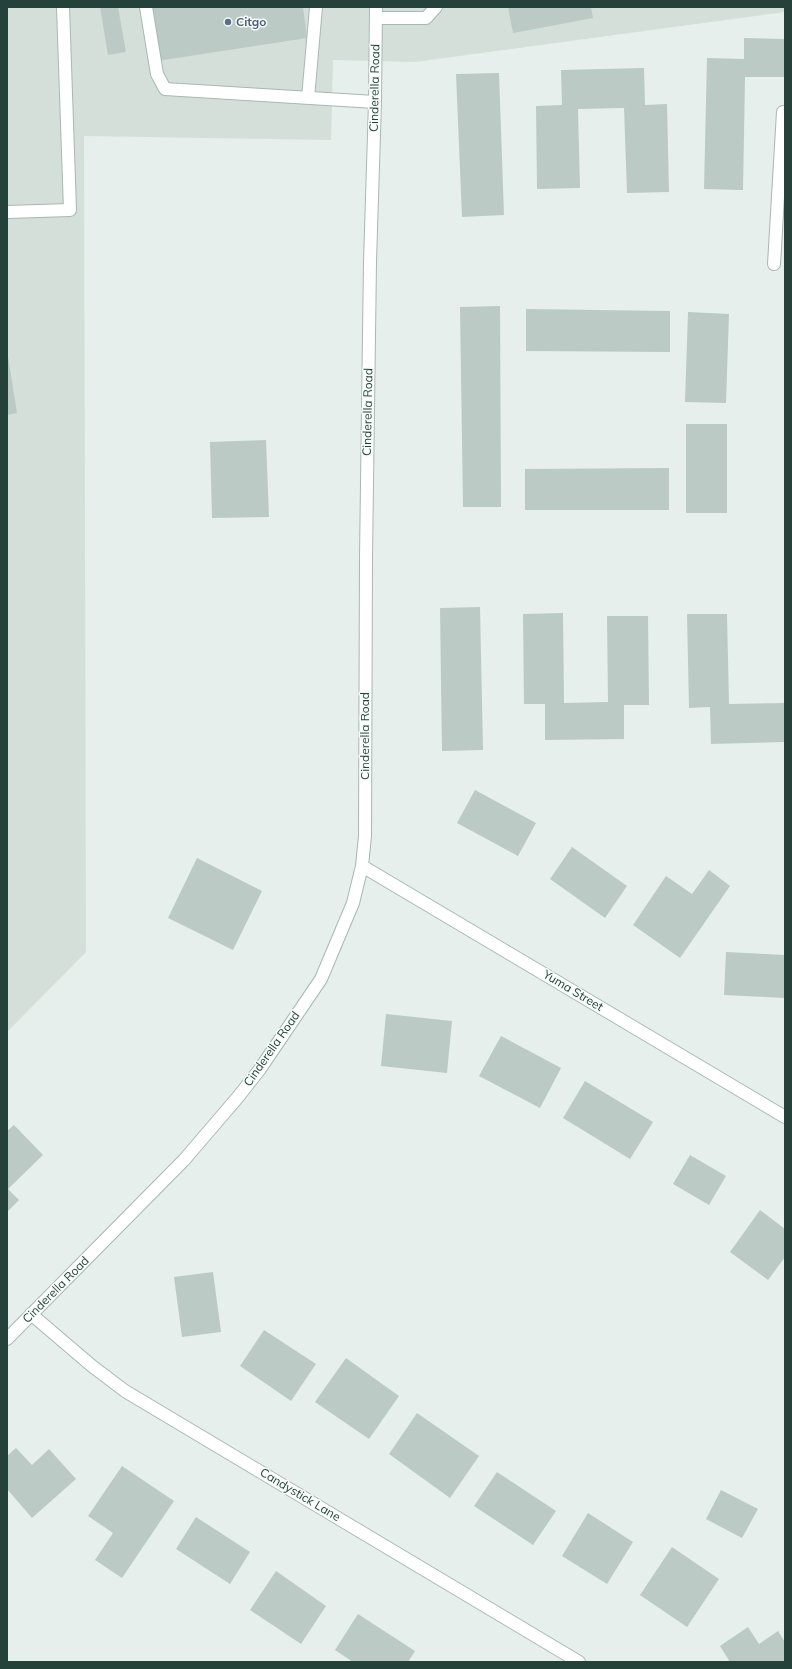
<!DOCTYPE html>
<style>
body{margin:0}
#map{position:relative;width:792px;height:1669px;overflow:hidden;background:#e6efeb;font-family:Mulish,sans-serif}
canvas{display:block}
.frame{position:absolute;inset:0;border:8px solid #24423a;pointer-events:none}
</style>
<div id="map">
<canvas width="792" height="1669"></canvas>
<div class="frame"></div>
</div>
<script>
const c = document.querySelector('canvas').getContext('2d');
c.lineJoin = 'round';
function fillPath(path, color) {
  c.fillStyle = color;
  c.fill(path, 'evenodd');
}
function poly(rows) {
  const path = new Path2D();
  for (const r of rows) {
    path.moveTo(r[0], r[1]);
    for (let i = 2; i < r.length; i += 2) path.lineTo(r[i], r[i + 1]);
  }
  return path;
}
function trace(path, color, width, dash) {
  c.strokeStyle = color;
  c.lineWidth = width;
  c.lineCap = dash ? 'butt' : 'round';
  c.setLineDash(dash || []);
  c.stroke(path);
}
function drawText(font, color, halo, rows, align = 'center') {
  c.font = font + ' Mulish,sans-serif';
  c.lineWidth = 3;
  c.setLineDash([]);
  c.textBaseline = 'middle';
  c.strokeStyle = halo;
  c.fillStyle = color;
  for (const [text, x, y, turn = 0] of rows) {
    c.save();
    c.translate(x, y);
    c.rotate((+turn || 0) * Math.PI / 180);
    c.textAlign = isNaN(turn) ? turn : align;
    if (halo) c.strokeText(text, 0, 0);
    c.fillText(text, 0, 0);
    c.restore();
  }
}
const built = poly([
 [7,7,785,7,785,12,415,62,333,60,331,140,84,136,86,952,7,1032]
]);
const building = poly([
 [100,7,118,7,126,52,108,55],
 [149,7,303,7,307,38,157,61],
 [508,7,591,7,593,18,513,33],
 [744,38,785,39,785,77,745,77,743,190,704,189,707,58,744,59],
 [644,68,645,105,667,104,669,192,627,193,624,108,578,109,580,188,537,189,536,106,562,105,561,70],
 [499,73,504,215,462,217,456,74],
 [500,306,501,507,463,507,460,307],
 [526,309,670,311,670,352,526,351],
 [688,312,729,314,726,403,685,402],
 [7,350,17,413,7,415],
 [686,424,727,424,727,513,686,513],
 [266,440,269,517,212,518,210,442],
 [669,468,669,510,525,510,525,469],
 [480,607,483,750,442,751,440,608],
 [563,613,564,703,608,702,607,616,648,616,649,705,624,705,624,739,545,740,545,704,524,704,523,614],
 [687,614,727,614,729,704,785,703,785,742,711,744,710,707,689,708],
 [475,790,536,823,518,856,457,823],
 [572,847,627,886,605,918,550,879],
 [197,858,262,891,233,950,168,918],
 [709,870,730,886,680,958,633,925,666,876,692,894],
 [726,952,785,955,785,998,724,995],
 [386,1014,452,1021,447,1073,381,1066],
 [501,1036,561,1068,540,1108,479,1076],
 [585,1081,653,1122,630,1159,563,1118],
 [14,1125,43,1155,8,1189,19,1200,7,1212,7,1131],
 [690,1155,726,1176,709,1205,673,1184],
 [760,1210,785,1229,785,1257,768,1280,730,1252],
 [213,1272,221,1332,182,1337,174,1277],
 [264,1330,316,1364,291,1401,240,1366],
 [346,1358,399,1396,369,1439,315,1402],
 [417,1413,479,1456,450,1498,389,1454],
 [16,1448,32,1465,49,1449,76,1479,32,1518,7,1489,7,1456],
 [122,1466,174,1501,122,1578,95,1560,113,1533,88,1516],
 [497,1472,556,1511,533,1545,474,1506],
 [721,1490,758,1509,742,1538,706,1519],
 [588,1513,633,1542,607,1584,562,1556],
 [196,1517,250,1552,230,1584,176,1549],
 [672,1547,719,1579,687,1627,640,1595],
 [276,1571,326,1606,301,1644,250,1610],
 [358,1614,415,1651,408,1662,353,1662,335,1650],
 [748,1627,759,1644,778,1631,785,1642,785,1662,730,1662,720,1646]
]);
const service = poly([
 [146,7,157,74,165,89,375,102],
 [376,18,426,18,436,7],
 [308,98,316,7],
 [7,212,70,210,63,7],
 [774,264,783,112]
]);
const minor = poly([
 [362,866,785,1117],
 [31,1314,92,1366,125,1391,579,1662],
 [7,1339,184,1160,238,1097,260,1069,321,979,353,903,362,866,365,836,366,557,370,262,375,102,376,7]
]);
const markers = [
 [228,22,4,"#5c6f8a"]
];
const serviceNames = [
 ["Citgo",236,22]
];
const streetNames = [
 ["Cinderella Road",375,88,-89],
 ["Cinderella Road",368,412,-89],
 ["Cinderella Road",365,736,-90],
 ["Yuma Street",573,991,31],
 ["Cinderella Road",272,1049,-55],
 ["Cinderella Road",56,1290,-45],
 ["Candystick Lane",300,1495,31]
];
fillPath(built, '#d4dfda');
fillPath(building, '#bbcac4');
trace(service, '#a8b8b2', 14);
trace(minor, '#a8b8b2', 14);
trace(service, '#fff', 12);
trace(minor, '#fff', 12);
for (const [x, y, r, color] of markers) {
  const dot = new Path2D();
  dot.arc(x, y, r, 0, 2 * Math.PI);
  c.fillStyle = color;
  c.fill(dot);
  trace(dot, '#f7fbf9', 1.5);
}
drawText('bold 12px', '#4e5e75', '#f7fbf9', serviceNames, 'left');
drawText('12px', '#24423a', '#f7fbf9', streetNames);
</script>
